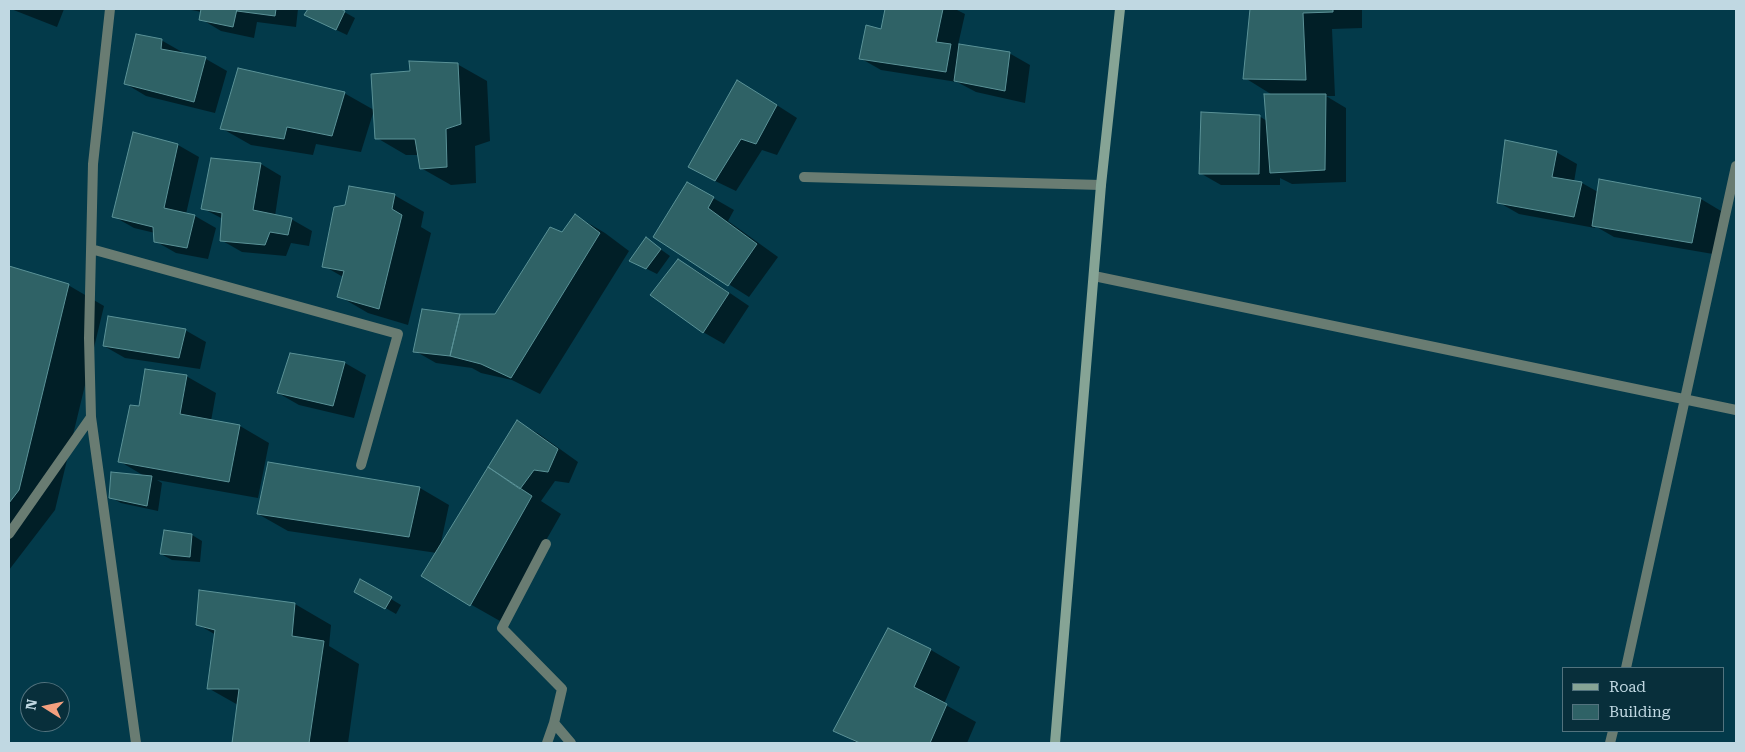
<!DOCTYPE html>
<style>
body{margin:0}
#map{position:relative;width:1745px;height:752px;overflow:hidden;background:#033a4a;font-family:"Roboto Serif",serif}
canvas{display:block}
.frame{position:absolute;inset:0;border:10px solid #c0d8e2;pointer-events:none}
.legend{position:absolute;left:1562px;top:667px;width:162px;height:65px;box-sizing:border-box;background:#082f3b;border:1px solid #52737e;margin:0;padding:6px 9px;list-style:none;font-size:15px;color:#c0d8e2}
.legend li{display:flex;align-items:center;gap:10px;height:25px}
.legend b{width:25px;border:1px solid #52737e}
.north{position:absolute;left:20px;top:682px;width:50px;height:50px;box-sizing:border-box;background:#082f3b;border:1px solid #52737e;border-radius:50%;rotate:280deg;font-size:14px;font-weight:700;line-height:20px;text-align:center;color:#c0d8e2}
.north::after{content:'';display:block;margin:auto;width:18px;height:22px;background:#f2a07f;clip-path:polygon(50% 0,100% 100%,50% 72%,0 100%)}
</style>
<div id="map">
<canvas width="1745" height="752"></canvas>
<div class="frame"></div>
<ul class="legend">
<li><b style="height:6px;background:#86a495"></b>Road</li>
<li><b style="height:14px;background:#2f6266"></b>Building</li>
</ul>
<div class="north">N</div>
</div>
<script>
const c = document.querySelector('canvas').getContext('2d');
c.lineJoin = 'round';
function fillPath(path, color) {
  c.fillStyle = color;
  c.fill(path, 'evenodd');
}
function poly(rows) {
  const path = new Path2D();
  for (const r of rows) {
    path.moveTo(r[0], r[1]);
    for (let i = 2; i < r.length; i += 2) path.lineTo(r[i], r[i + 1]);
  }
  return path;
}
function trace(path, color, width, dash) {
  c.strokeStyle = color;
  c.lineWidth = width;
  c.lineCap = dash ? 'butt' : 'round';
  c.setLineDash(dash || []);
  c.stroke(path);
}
const shadow = poly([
 [11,9,64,9,57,27],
 [186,9,298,9,296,27,257,22,254,38,221,31,201,19,202,12],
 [309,9,339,9,355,18,347,35,305,15],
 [886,9,955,9,965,14,958,45,1009,53,1030,65,1025,103,976,92,957,82,881,70,860,58,882,30],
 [1251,9,1362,9,1362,28,1332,29,1335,96,1326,96,1346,108,1346,182,1292,184,1280,178,1280,185,1221,185,1200,173,1259,116,1267,121,1274,96,1245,78],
 [161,40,182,52,182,54,206,59,227,71,215,113,146,96,126,84],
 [457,64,487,81,490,141,475,146,476,183,451,185,421,168,419,155,406,155,377,138,411,72],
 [344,93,374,110,361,152,316,144,313,155,251,145,221,128],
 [758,93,797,118,777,155,762,150,736,191,711,179],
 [134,134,178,145,199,157,186,214,195,216,216,228,208,259,176,253,155,241,155,233,134,228,113,216],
 [1556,152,1577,164,1574,182,1582,183,1598,192,1701,199,1721,211,1713,254,1614,237,1595,226,1595,228,1519,214,1498,202],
 [261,164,281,176,275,216,291,219,312,231,309,246,291,243,286,256,242,252,221,240,223,219,202,208],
 [687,183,734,210,728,221,778,257,749,297,654,237],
 [394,195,424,212,421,227,431,233,408,325,368,313,339,296,343,277,324,266],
 [576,216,605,233,629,251,540,394,512,380,481,373,472,368,436,363,415,351,460,315,496,315],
 [646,239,670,256,657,274,641,266],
 [678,260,699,272,749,306,724,344,703,332],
 [9,267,68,285,104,306,55,510,9,570],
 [185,330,206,342,200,369,125,358,104,346],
 [291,354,345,363,366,375,354,418,299,405,278,393],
 [186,376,216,393,211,421,240,426,269,443,258,498,157,480,162,483,158,511,121,503,110,497,146,477,119,461,140,407],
 [518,422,539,434,578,462,569,483,555,481,541,501,561,514,500,621,470,604,437,553,288,531,258,514,269,463,420,488,449,505,440,547],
 [192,535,202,541,200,562,172,560,161,554],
 [361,581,401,605,396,614,356,591],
 [295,604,331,625,329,646,359,664,348,743,233,743,238,705,208,688,216,635,197,624],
 [889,630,931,650,960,667,944,704,976,722,967,743,857,743,835,730]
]);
const building = poly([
 [201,9,237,9,233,27,199,20,201,9],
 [237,9,276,9,275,16,237,11,237,9],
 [308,9,341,9,345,11,336,30,304,15,308,9],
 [885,9,943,9,936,42,951,44,946,72,859,59,866,25,881,29,885,9],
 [1250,9,1333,9,1333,12,1303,13,1306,80,1243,79,1250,9],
 [136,34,162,39,161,49,206,57,194,102,124,84,136,34],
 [959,44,1010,52,1005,91,954,81,959,44],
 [409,61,458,63,461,124,446,129,447,167,420,169,415,139,375,139,371,74,410,71,409,61],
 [238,68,345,92,332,136,287,127,284,139,220,129,238,68],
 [737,80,777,105,756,144,741,139,715,181,688,167,737,80],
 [1264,94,1326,94,1325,170,1270,173,1264,94],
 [1201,112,1260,115,1259,174,1199,174,1201,112],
 [133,132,178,144,164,208,195,215,187,248,154,242,153,227,112,217,133,132],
 [1505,140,1557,151,1552,177,1582,182,1574,217,1497,203,1505,140],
 [211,158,261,163,253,210,292,218,288,235,270,232,265,245,220,241,222,213,201,209,211,158],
 [1599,179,1701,198,1692,243,1592,226,1599,179],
 [687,182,714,197,708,208,757,244,728,286,653,237,687,182],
 [349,186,395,194,392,209,402,215,379,309,337,297,344,271,322,267,334,207,345,205,349,186],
 [575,214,600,233,511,378,481,364,450,356,460,314,495,314,550,227,562,232,575,214],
 [646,237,661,249,646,269,629,261,646,237],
 [678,259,729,293,703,333,650,295,678,259],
 [9,266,69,284,19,490,9,503,9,266],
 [422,309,460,314,450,356,413,352,422,309],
 [108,316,186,329,179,358,103,346,108,316],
 [290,353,345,362,333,406,277,393,290,353],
 [145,369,187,375,180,414,240,425,229,482,118,462,130,405,139,406,145,369],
 [517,420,558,449,548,472,534,470,520,489,488,467,517,420],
 [268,462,420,487,409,537,257,514,268,462],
 [488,467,532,496,470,606,421,576,488,467],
 [111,472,152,476,147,506,109,498,111,472],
 [164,530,192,534,190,557,160,554,164,530],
 [360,579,392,597,385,609,354,592,360,579],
 [199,590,295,603,292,636,324,641,309,743,232,743,239,689,207,689,215,630,196,625,199,590],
 [888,628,931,649,914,687,947,704,930,743,860,743,833,731,888,628]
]);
const street = poly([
 [110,9,93,164,89,338,91,417,136,743],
 [804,177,1101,185],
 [91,249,398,334,361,465],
 [1094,276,1736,410],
 [9,534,91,417],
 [546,544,502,628,562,689,554,723],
 [1626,668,1736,166],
 [547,743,554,723,571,743],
 [1610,743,1613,731]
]);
const secondary = poly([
 [1055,743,1101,185,1120,9]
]);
fillPath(shadow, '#0007');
fillPath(building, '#2f6266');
trace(building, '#5a9297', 1);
trace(street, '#697c72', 10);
trace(secondary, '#86a495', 10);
</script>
